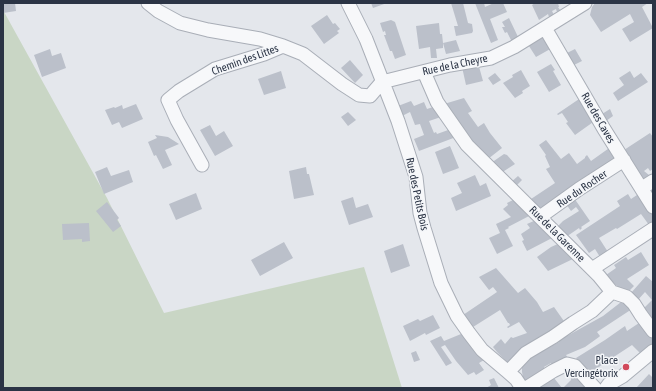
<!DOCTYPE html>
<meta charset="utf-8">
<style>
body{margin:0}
#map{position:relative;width:656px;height:391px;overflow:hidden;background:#e4e7ec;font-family:"Asap Condensed",sans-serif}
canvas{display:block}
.frame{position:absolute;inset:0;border:4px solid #2b3445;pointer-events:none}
</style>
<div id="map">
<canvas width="656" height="391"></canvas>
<div class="frame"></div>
</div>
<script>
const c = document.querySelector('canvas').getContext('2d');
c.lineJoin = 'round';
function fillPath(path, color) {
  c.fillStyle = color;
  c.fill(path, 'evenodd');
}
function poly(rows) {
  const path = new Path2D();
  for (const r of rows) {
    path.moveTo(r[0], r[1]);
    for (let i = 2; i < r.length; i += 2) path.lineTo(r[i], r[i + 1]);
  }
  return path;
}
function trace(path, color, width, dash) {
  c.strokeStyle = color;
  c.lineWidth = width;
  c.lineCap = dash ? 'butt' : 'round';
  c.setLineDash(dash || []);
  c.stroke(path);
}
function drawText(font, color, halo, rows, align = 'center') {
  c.font = font + ' "Asap Condensed",sans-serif';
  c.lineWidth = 3;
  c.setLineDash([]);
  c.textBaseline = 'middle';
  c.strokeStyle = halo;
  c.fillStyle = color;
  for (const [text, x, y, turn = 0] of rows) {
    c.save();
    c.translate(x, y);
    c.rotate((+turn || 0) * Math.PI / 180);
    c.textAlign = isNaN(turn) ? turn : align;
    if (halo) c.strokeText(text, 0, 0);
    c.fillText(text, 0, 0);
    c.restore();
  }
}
const green = poly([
 [3,10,107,198,164,313,364,267,402,388,3,388]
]);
const building = poly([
 [3,3,15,3,16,11,3,13],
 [371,3,387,3,373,8],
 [451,3,463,3,468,23,472,24,473,31,472,33,456,36,454,26,458,26],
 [475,3,484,3,485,7,494,3,503,3,507,12,490,19,498,40,491,43],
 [535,3,558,3,559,7,558,7,560,10,557,12,556,9,552,11,554,15,553,17,552,15,549,17,548,14,539,20,532,5],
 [595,3,648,3,642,7,653,28,630,42,622,29,634,22,630,14,601,32,590,15,592,7],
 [327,15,333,24,335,23,340,29,337,31,339,33,324,44,311,26],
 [509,18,519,39,512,42,507,32,505,33,502,27,505,27,502,22],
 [391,20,395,22,406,55,395,59,392,51,390,51,384,35,386,35,385,31,383,32,380,23],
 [439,23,440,34,442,34,443,43,456,40,460,51,446,54,443,43,443,48,436,49,437,58,431,58,430,47,419,49,416,26],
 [543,33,552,48,536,57,527,43],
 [50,49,52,56,61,53,66,68,42,77,34,55],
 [575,49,582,61,574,65,567,53],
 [350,60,363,75,355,83,341,68],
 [478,63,483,81,466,85,462,67],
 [551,64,555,70,553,71,561,85,549,92,537,72],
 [521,70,530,86,522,91,523,93,515,98,503,83,513,77,512,75],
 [281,71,286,88,264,95,258,79],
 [630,71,634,78,641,73,648,82,618,101,613,93,624,85,619,78],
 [495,73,501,80,493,85,488,78],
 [582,97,588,108,585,110,588,115,592,113,596,120,575,135,566,123,568,122,562,113,558,115,557,114],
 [464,98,472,111,468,113,478,127,484,123,490,133,502,148,488,159,477,147,444,104],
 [411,101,414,106,424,102,427,109,433,107,441,117,429,121,434,133,436,132,437,134,451,129,456,137,419,151,414,139,424,135,420,124,415,125,410,112,402,116,398,106],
 [136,104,143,119,122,128,119,122,112,125,105,110,114,107,115,108,122,105,123,109],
 [610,109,613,116,606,121,602,114],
 [348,112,356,120,348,126,341,117],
 [210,125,216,136,224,131,233,146,215,156,200,130],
 [650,133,653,137,653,169,650,171,648,168,644,171,649,175,651,174,653,176,644,183,624,150],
 [155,135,168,137,179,144,165,150,172,165,163,169,156,155,154,156,148,142,157,138],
 [546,140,561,159,569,153,577,164,585,158,585,157,587,155,591,161,612,146,615,162,539,212,528,201,555,183,546,169,550,167,545,156,546,155,539,145],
 [450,146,459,168,443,174,435,152],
 [504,154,507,155,515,164,501,173,491,163],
 [107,167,111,176,129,170,133,182,104,194,95,172],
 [306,167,307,174,309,174,314,195,294,199,289,171],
 [475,175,480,186,486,183,491,196,456,211,451,198,462,193,457,183],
 [518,176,522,180,515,187,510,183],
 [196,193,202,209,176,220,169,204],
 [640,193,653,214,653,221,649,225,641,214,617,229,616,228,599,238,608,252,600,257,595,249,589,253,576,235,620,206,617,201,628,194,631,199],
 [353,197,356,208,368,204,373,217,349,225,341,201],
 [574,198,590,221,581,227,582,228,580,230,579,228,566,237,556,228,563,221,579,211,576,207,571,211,566,204],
 [515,199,531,215,508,227,509,228,505,230,513,246,497,254,489,238,500,233,496,224,511,217,503,209,508,205,507,203],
 [107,202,119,218,117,220,121,226,113,232,96,211],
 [536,220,554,237,527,251,522,241,524,240,521,234,530,228,527,224],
 [89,223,90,241,82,242,82,239,63,240,62,224],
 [284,242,293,258,260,276,251,260],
 [560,243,575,258,548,271,537,257,551,247],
 [403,244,410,266,391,273,384,251],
 [641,252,649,265,627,279,634,286,628,292,623,292,606,275,616,268,614,265,626,257,628,260],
 [496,268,518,293,525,288,537,302,543,312,554,307,566,324,533,344,522,347,524,350,519,351,508,363,497,352,493,347,501,339,505,344,511,337,513,338,527,333,519,322,508,328,507,327,510,325,509,323,508,323,500,310,473,327,463,315,497,292,493,287,489,290,479,277],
 [646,276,653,282,653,326,641,311,652,300,645,292,637,301,631,293],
 [625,299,632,309,597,332,600,336,599,337,585,347,566,355,568,358,560,362,559,360,552,366,551,363,544,367,546,371,524,382,522,372,522,367,530,358,559,342,558,338,566,333,567,336,603,316],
 [433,315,440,328,426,335,425,333,410,341,403,326,418,319,420,321],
 [642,321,653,336,653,345,642,355,632,345,603,364,588,375,576,358,605,340,625,326,627,331],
 [461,334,474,349,484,360,479,363,484,370,476,375,474,372,468,375,456,361,445,345,441,347,452,363,446,366,430,341,441,336,444,341],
 [416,351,420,360,414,362,411,353],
 [578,372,590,388,563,388,571,380,571,378],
 [649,374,653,378,653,388,636,388],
 [494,378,499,388,486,388,491,385,489,380],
 [554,378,562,388,533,388]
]);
const street = poly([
 [148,3,158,11,180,23,208,30,260,39,283,46],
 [348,3,366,39,398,121,416,177,420,213,424,228,441,283,457,316,469,333,482,350,508,372,516,379,522,388],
 [545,28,604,129,653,207],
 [424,72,437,102,467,145,599,276,612,292,592,311,573,323,553,337,526,353,508,372],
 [202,165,177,120,168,100,179,91,215,69,264,54,283,46,303,54,342,84,359,95,370,96,382,82,450,65,491,58,514,47,585,3],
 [642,188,653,181],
 [540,217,579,189,624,160],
 [592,269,653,229],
 [612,292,627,297,634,304,641,315,653,331],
 [526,388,553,371,567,364,575,366,594,387,595,388],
 [606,388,609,384,623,376,653,351]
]);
const markers = [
 [626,367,4,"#d1495b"]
];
const streetNames = [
 ["Chemin des Littes",245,60,-20],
 ["Rue de la Cheyre",455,65,-12],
 ["Rue des Caves",598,118,60],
 ["Rue du Rocher",582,189,-34],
 ["Rue des Petits Bois",417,194,78],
 ["Rue de la Garenne",557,234,45]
];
const poiNames = [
 ["Place",618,361],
 ["Vercingétorix",618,374]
];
fillPath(green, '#c9d6c5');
fillPath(building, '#bbc0ca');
trace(street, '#a9aeb7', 15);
trace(street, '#f7f8fa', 13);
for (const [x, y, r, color] of markers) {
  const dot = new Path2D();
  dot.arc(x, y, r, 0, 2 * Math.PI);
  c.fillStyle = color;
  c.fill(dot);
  trace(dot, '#f4f6f9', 1.5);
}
drawText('11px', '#2b3445', '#f4f6f9', streetNames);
drawText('11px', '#2b3445', '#f4f6f9', poiNames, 'right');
</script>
